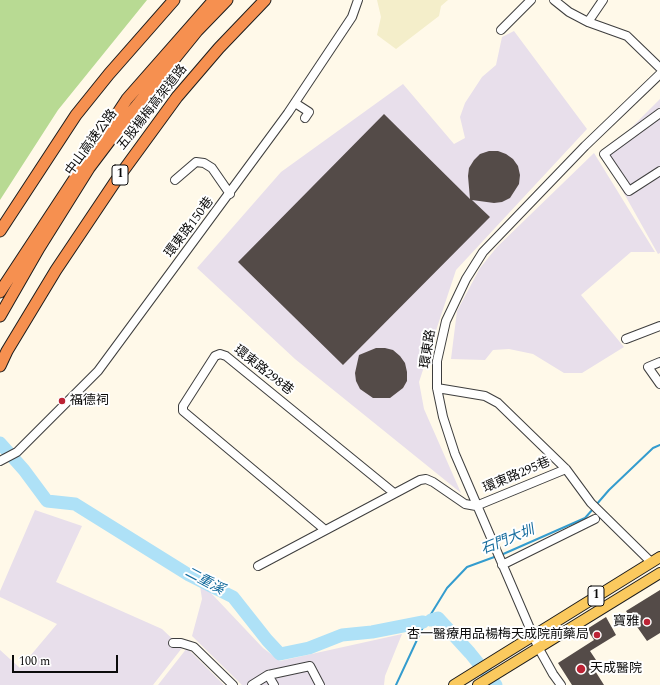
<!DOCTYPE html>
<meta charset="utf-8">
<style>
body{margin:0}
#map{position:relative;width:660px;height:685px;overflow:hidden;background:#fff9e9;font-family:Spectral,serif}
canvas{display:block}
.scale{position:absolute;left:12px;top:655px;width:106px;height:18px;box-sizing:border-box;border:2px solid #0b0b0b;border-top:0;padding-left:5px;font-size:12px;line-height:14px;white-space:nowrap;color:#0b0b0b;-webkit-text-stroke:3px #fff;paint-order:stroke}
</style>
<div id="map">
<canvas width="660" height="685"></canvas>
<div class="scale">100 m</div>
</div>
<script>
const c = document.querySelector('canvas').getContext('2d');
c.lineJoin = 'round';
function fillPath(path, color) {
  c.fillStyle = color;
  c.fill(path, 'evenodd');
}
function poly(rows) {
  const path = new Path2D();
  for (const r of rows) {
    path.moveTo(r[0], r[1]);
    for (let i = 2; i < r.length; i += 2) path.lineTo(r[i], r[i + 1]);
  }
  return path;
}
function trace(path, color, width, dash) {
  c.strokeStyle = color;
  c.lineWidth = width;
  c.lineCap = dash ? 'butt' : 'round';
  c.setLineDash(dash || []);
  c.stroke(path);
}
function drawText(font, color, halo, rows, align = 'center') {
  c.font = font + ' Spectral,"Noto Sans TC",serif';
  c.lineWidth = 4;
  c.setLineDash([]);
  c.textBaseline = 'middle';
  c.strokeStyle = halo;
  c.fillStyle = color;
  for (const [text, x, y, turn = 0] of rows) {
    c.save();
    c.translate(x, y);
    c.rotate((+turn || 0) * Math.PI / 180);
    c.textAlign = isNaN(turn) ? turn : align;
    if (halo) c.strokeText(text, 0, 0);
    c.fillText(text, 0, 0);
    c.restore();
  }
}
const industrial = poly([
 [514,31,587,129,456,270,419,382,424,409,461,493,295,359,197,268,281,172,403,84,454,144,465,138,460,117,465,103,482,77,496,65,502,37],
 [660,99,660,253,658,254,603,156],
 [594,153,655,252,631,252,581,295,624,347,582,373,564,373,533,354,509,349,493,350,485,360,451,359,457,311,480,268,497,247],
 [35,510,82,526,56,582,162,629,182,648,153,685,0,685,0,650,20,668,57,624,0,597,0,591],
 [200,586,210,592,263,648,280,661,402,634,385,676,384,685,242,685,192,636,202,599],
 [187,648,224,685,158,685]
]);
const farmland = poly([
 [377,0,448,0,441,6,439,16,396,49,377,35,381,17]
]);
const forest = poly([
 [0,0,147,0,58,110,0,200]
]);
const stream = poly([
 [596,505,609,490,653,448,660,445],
 [501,555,585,518,593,509],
 [396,685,423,627,447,588,467,567,497,556]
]);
const river = poly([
 [0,443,24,470,47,501,75,504,189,575,233,597,267,640,280,654,309,648,342,635,372,632,423,622],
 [431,620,438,618,470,653,496,685]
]);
const building = poly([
 [384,114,470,199,468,176,469,168,474,160,480,154,489,151,498,151,506,154,513,159,518,166,520,175,519,184,510,198,502,202,494,203,472,200,490,217,343,365,238,262],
 [376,348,385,348,393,350,400,356,405,363,407,372,407,381,403,388,390,398,373,398,360,389,356,381,355,373,359,355],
 [660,590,660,633,647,641,626,611],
 [606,617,616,635,590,651,598,663,592,666,604,685,572,685,558,663,594,640,587,629]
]);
const minor = poly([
 [554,0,569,12,588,22,627,36,660,68],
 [588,22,603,0],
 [501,30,531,0],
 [295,103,309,112,305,118],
 [660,113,604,154,629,191,660,171],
 [175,180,196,162,204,163,212,168,230,194],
 [626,339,660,326],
 [660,362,648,367,660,384],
 [437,388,485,396,498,403,566,469,591,503,651,562],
 [0,461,17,452,98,371,288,113,352,17,358,0],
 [324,529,183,411,183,406,215,356,220,354,226,356,394,493],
 [502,565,595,519],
 [258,566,420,480,426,479,433,482,465,504,476,506,566,469],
 [173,643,181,643,194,647,233,685],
 [268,675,274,685],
 [252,685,268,675,310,666,320,685],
 [561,685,553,674,538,647,455,454,443,417,437,388,437,361,446,321,466,279,483,252,585,146,660,74]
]);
const major = poly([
 [454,685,660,557],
 [478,685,660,573]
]);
const highway = poly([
 [0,231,76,115,109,74,174,0],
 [0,292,127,99,214,0],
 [0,316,39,248,89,168,129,115,197,31,227,0],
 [0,366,7,351,56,270,115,182,177,97,219,48,265,0]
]);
const markers = [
 [62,401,4,"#bc2335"],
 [647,622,4,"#bc2335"],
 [597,635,4,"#bc2335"],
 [581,669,5,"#bc2335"]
];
const shields = [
 [120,175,16],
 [596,596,16]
];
const shieldNames = [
 ["1",120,175],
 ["1",596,596]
];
const streetNames = [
 ["五股楊梅高架道路",153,108,-52],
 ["中山高速公路",92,143,-54],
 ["環東路150巷",190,228,-53],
 ["環東路",429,349,-81],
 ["環東路298巷",263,371,38],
 ["環東路295巷",517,476,-23]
];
const poiNames = [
 ["福德祠",70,401],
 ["寶雅",639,622,"right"],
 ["杏一醫療用品楊梅天成院前藥局",589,635,"right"],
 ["天成醫院",590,669]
];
const waterNames = [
 ["石門大圳",508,541,-22],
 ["二重溪",204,582,28]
];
fillPath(industrial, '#e8dfeb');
fillPath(farmland, '#f4eeca');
fillPath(forest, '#b8da93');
trace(stream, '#349cce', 2);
trace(river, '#aee1f7', 13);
fillPath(building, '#544b48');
trace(minor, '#3e3e3e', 10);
trace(major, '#1c1c1c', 12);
trace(highway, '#1c1c1c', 13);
trace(minor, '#fff', 8);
trace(major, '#fac95e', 10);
trace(highway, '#f69050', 11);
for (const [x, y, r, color] of markers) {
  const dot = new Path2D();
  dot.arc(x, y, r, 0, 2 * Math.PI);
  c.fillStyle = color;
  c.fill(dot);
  trace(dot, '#fff', 1.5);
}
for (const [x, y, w] of shields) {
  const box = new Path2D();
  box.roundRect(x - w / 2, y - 10, w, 20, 3);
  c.fillStyle = '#fff';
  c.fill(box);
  trace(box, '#0b0b0b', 1);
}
drawText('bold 12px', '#0b0b0b', null, shieldNames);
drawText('13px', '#0b0b0b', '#fff', streetNames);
drawText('13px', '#0b0b0b', '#fff', poiNames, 'left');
drawText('italic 14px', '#146b9d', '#fff', waterNames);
</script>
